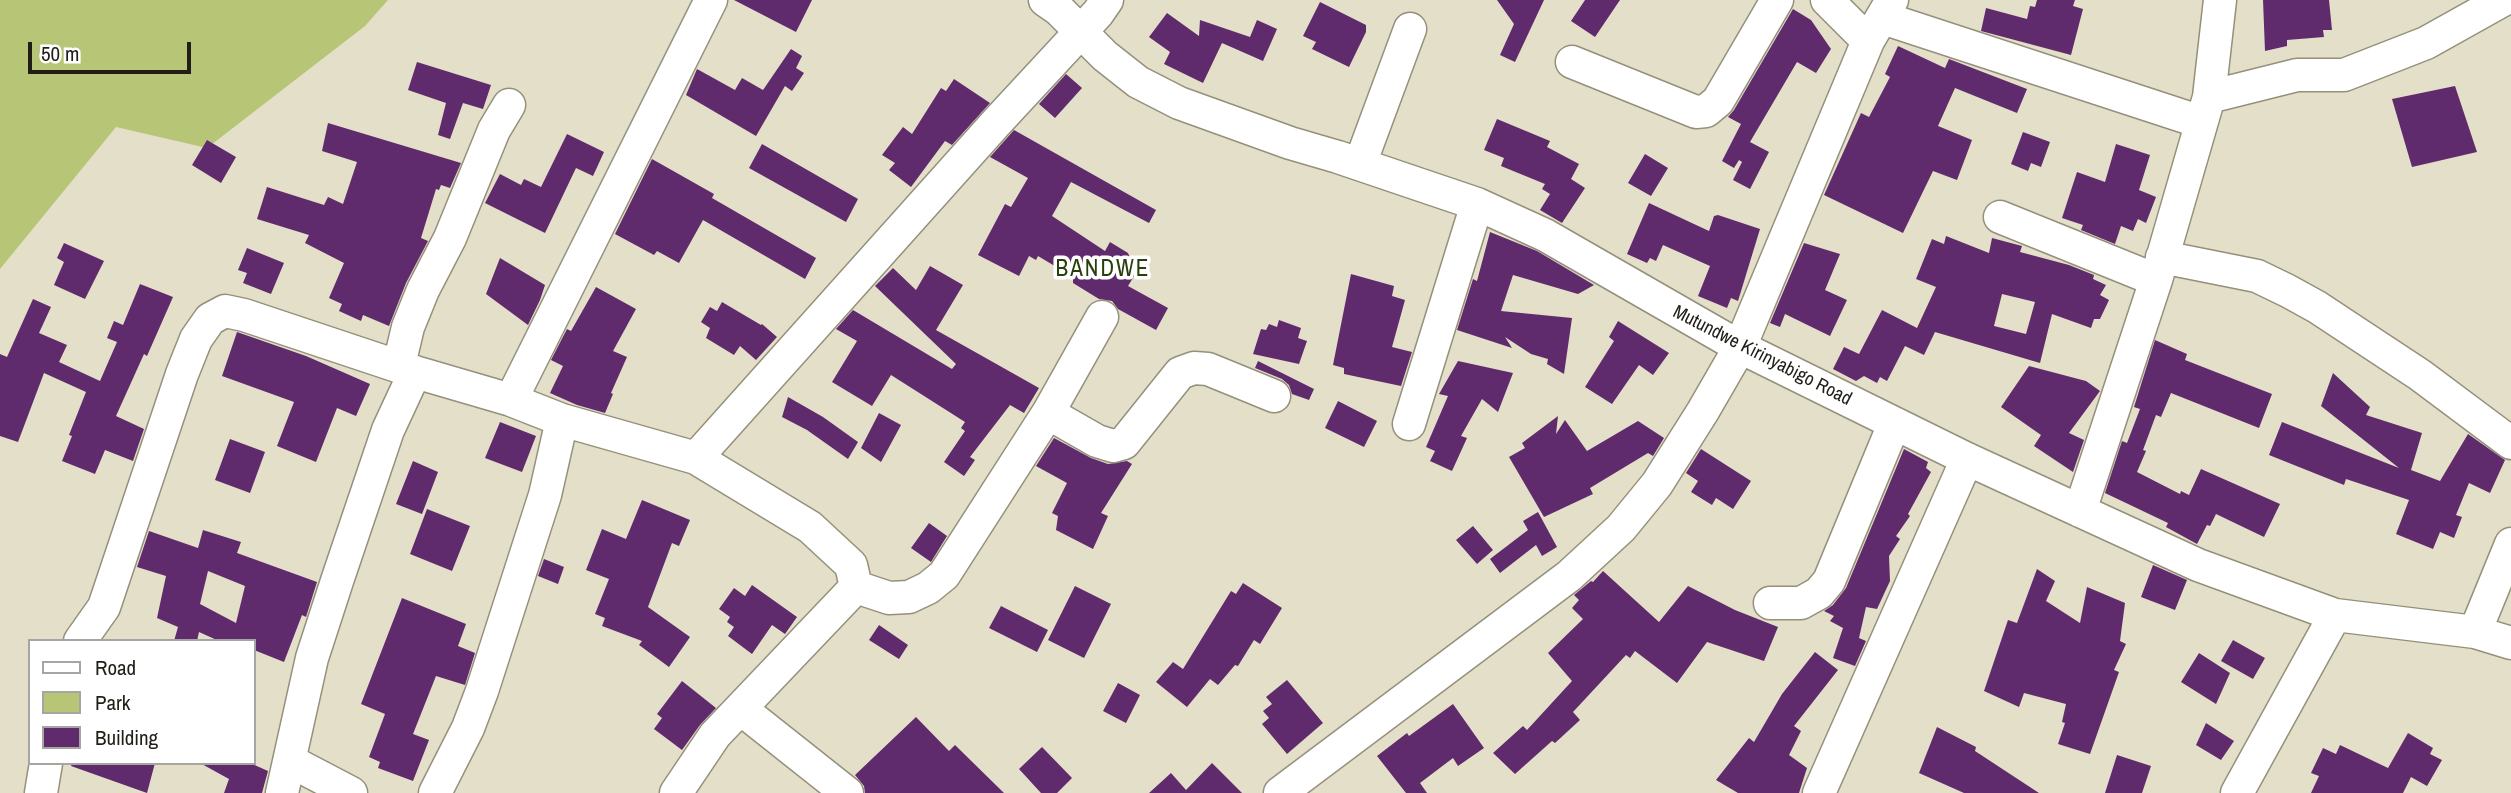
<!DOCTYPE html>
<style>
body{margin:0}
#map{position:relative;width:2511px;height:793px;overflow:hidden;background:#e4dfc8;font-family:"Archivo Narrow",sans-serif}
canvas{display:block}
.legend{position:absolute;left:28px;top:639px;width:228px;height:126px;box-sizing:border-box;background:#fff;border:2px solid #a6a5a2;margin:0;padding:9px 12px;list-style:none;font-size:21px;color:#201e16}
.legend li{display:flex;align-items:center;gap:14px;height:35px}
.legend b{width:35px;border:2px solid #a6a5a2}
.scale{position:absolute;left:28px;top:42px;width:163px;height:32px;box-sizing:border-box;border:4px solid #201e16;border-top:0;padding-left:9px;font-size:21px;line-height:24px;white-space:nowrap;color:#201e16;-webkit-text-stroke:5px #fff;paint-order:stroke}
</style>
<div id="map">
<canvas width="2511" height="793"></canvas>
<ul class="legend">
<li><b style="height:9px;background:#fff"></b>Road</li>
<li><b style="height:19px;background:#b7c576"></b>Park</li>
<li><b style="height:19px;background:#602b6d"></b>Building</li>
</ul>
<div class="scale">50 m</div>
</div>
<script>
const ctx = document.querySelector('canvas').getContext('2d');
ctx.lineJoin = 'round';
function fill(path, color) {
  ctx.fillStyle = color;
  ctx.fill(path, 'evenodd');
}
function toPath(rows) {
  const path = new Path2D();
  for (const r of rows) {
    path.moveTo(r[0], r[1]);
    for (let i = 2; i < r.length; i += 2) path.lineTo(r[i], r[i + 1]);
  }
  return path;
}
function trace(path, color, width, dash) {
  ctx.strokeStyle = color;
  ctx.lineWidth = width;
  ctx.lineCap = dash ? 'butt' : 'round';
  ctx.setLineDash(dash || []);
  ctx.stroke(path);
}
function drawText(font, color, halo, rows, align = 'center') {
  ctx.font = font + ' "Archivo Narrow",sans-serif';
  ctx.lineWidth = 7;
  ctx.setLineDash([]);
  ctx.textBaseline = 'middle';
  ctx.strokeStyle = halo;
  ctx.fillStyle = color;
  for (const [text, x, y, turn = 0] of rows) {
    ctx.save();
    ctx.translate(x, y);
    ctx.rotate((+turn || 0) * Math.PI / 180);
    ctx.textAlign = isNaN(turn) ? turn : align;
    if (halo) ctx.strokeText(text, 0, 0);
    ctx.fillText(text, 0, 0);
    ctx.restore();
  }
}
fill(toPath([
 [0,0,388,0,365,26,207,148,116,127,0,269]
]), '#b7c576');
fill(toPath([
 [734,0,812,0,796,32],
 [1497,0,1544,0,1515,62,1500,55,1514,24],
 [1585,0,1620,0,1595,37,1571,21],
 [2037,0,2075,0,2073,6,2083,9,2071,55,1981,31,1986,8,2027,19,2030,6,2035,7],
 [2263,0,2329,0,2332,30,2323,30,2324,37,2287,40,2287,46,2265,51],
 [1320,2,1366,25,1366,32,1349,67,1312,49,1316,42,1303,36],
 [1793,9,1811,20,1831,49,1816,73,1797,62,1750,142,1769,152,1750,189,1733,180,1742,162,1739,160,1734,168,1722,161,1741,124,1728,117,1734,110],
 [1167,13,1199,36,1200,20,1250,37,1257,20,1277,29,1263,61,1222,43,1203,83,1164,64,1170,52,1149,37],
 [1898,46,1945,68,1949,59,2027,89,2017,113,1955,88,1938,126,1972,140,1957,180,1933,171,1903,233,1824,195,1861,113,1869,117,1890,77,1885,74],
 [791,49,802,56,796,68,804,73,792,91,785,86,756,136,686,95,697,69,735,90,742,78,763,90],
 [417,62,491,85,483,109,463,103,450,139,438,135,446,103,408,90],
 [1066,74,1082,88,1055,118,1039,104],
 [954,79,990,103,952,145,945,141,911,187,889,170,895,163,882,155,903,127,912,134,941,88,946,91],
 [2455,86,2477,152,2412,167,2392,99],
 [1497,119,1550,141,1547,147,1579,164,1571,179,1585,188,1562,223,1540,210,1550,194,1542,189,1545,184,1501,166,1504,158,1484,150],
 [328,123,461,163,450,188,441,185,439,190,436,189,421,238,428,241,406,283,389,326,363,315,361,321,339,311,342,304,329,298,344,263,305,243,309,235,257,219,267,187,324,205,328,197,343,204,357,162,322,151],
 [1014,130,1156,210,1149,223,1071,182,1052,216,1105,251,1110,242,1128,253,1136,273,1128,286,1168,308,1156,330,1118,309,1112,301,1099,299,1073,283,1073,277,1038,256,1036,260,1029,256,1019,276,978,255,1005,204,1011,207,1028,178,990,157],
 [2023,132,2050,142,2041,167,2031,163,2028,171,2011,164],
 [567,134,604,152,593,176,576,168,545,233,485,203,500,174,521,185,524,179,541,187],
 [207,140,236,157,221,183,192,165],
 [762,144,858,199,846,222,749,168],
 [2116,144,2150,155,2139,190,2156,197,2146,223,2138,219,2133,231,2121,226,2115,244,2081,230,2083,225,2062,218,2077,172,2105,182],
 [1645,154,1668,168,1651,196,1628,183],
 [652,159,714,194,712,198,816,258,805,279,703,220,679,263,657,251,654,255,615,234],
 [1649,203,1709,231,1714,216,1718,215,1760,229,1738,301,1731,298,1727,308,1698,296,1710,266,1663,245,1656,261,1650,258,1647,263,1627,254],
 [1490,232,1537,251,1594,285,1578,294,1513,275,1501,311,1572,318,1564,374,1547,364,1548,359,1531,354,1505,337,1512,348,1457,330,1473,279,1477,281],
 [1946,236,1989,253,1992,238,2022,246,2020,252,2069,265,2094,275,2093,279,2106,285,2100,295,2109,300,2100,319,2094,319,2091,328,2052,314,2040,363,1935,332,1924,355,1905,346,1887,381,1880,377,1877,383,1864,376,1856,381,1833,369,1844,347,1859,354,1882,310,1917,328,1936,287,1916,279,1932,239,1944,244],
 [2002,294,2035,302,2026,334,1994,326],
 [64,243,104,261,85,299,54,285,64,262,57,258],
 [1804,243,1840,254,1825,290,1847,300,1830,336,1785,314,1780,327,1770,323],
 [247,248,284,263,271,294,243,283,247,273,238,270],
 [500,258,545,285,540,300,528,325,486,294],
 [930,266,963,285,936,330,1039,388,1024,413,1010,405,970,457,975,460,964,476,944,462,965,431,961,428,965,422,891,375,872,406,832,382,857,341,836,329,853,310,952,369,956,364,875,286,893,268,916,290],
 [1351,274,1394,286,1392,296,1405,300,1392,347,1412,352,1401,386,1344,374,1344,368,1333,365],
 [140,284,173,297,147,356,144,354,116,416,144,429,133,461,105,450,95,474,62,461,72,436,69,435,86,392,44,373,18,442,0,436,0,354,7,357,33,299,51,307,39,333,67,345,59,362,100,381,117,342,107,338,114,321,123,325],
 [596,287,636,309,613,351,627,357,611,393,613,394,605,413,577,405,550,393,563,366,551,360,567,329,571,331],
 [722,302,761,325,762,324,777,337,756,360,740,346,734,355,706,338,710,328,701,322,710,307,717,311],
 [1279,320,1301,328,1298,338,1307,341,1299,364,1253,354,1261,329,1266,330,1269,324,1277,327],
 [1618,321,1669,353,1653,375,1639,365,1612,404,1585,387,1614,341,1609,337],
 [237,332,306,356,370,384,356,416,337,408,316,462,277,446,294,402,222,376],
 [2155,340,2187,354,2185,360,2272,394,2259,428,2171,393,2161,417,2156,415,2143,450,2146,451,2137,472,2180,494,2181,491,2189,495,2201,469,2280,504,2264,537,2216,514,2210,526,2207,525,2197,544,2166,527,2168,523,2105,493,2122,441,2127,443,2140,409,2134,407],
 [1258,361,1314,389,1309,400,1292,394,1289,385,1282,379,1255,368],
 [1458,361,1513,373,1498,412,1482,399,1461,436,1467,438,1452,471,1430,461,1435,451,1426,447,1448,396,1439,394],
 [2029,366,2086,381,2100,391,2069,433,2084,440,2073,472,2034,446,2041,435,2001,407],
 [2333,373,2370,407,2366,415,2422,433,2411,470,2440,481,2468,434,2505,460,2490,493,2469,483,2456,515,2462,517,2454,538,2440,532,2433,549,2396,534,2409,500,2346,479,2344,485,2269,455,2282,422,2399,468,2321,406],
 [788,397,823,417,858,442,848,459,807,430,782,417],
 [1338,401,1377,421,1364,447,1325,428],
 [879,413,901,425,881,462,861,448],
 [1558,416,1556,434,1565,420,1587,451,1638,421,1664,438,1653,456,1648,453,1590,488,1593,494,1544,517,1509,457,1525,448,1522,443],
 [500,422,536,436,522,472,485,458],
 [1054,438,1091,458,1108,464,1127,461,1132,464,1101,513,1108,516,1093,549,1056,530,1058,516,1052,513,1067,483,1036,466],
 [230,439,265,452,250,493,215,480],
 [1701,449,1751,481,1733,509,1716,498,1712,505,1691,492,1698,481,1686,473],
 [1904,449,1928,462,1926,468,1931,472,1908,514,1910,516,1896,536,1900,539,1889,556,1890,581,1877,609,1866,607,1859,638,1866,641,1855,666,1833,658,1843,628,1830,621,1834,616,1824,611,1833,605,1846,588],
 [413,461,438,472,422,514,396,504],
 [642,500,690,520,679,546,672,543,648,607,690,637,669,667,639,645,642,641,602,626,605,618,595,614,609,579,586,570,602,529,626,539],
 [427,509,470,526,452,571,410,554],
 [1538,512,1557,547,1542,556,1536,545,1500,573,1490,559,1528,530,1523,521],
 [929,523,947,536,931,562,911,548],
 [1473,526,1493,550,1477,564,1456,540],
 [203,530,241,542,237,553,317,582,306,617,302,615,284,662,254,650,254,641,219,641,199,632,197,641,174,641,178,627,157,618,166,576,137,567,149,531,198,548],
 [208,571,245,586,236,623,200,604],
 [544,559,564,567,558,584,538,576],
 [2153,565,2187,580,2175,610,2141,597],
 [2037,569,2055,581,2046,601,2080,623,2087,587,2125,603,2120,641,2126,644,2114,670,2119,672,2090,754,2058,744,2065,723,2062,722,2066,704,2024,693,2019,707,1984,691,2008,620,2017,623],
 [1603,571,1659,622,1688,586,1735,610,1778,627,1764,661,1707,642,1677,683,1635,651,1630,658,1626,655,1573,712,1580,720,1555,743,1552,741,1515,774,1493,753,1523,726,1527,730,1572,681,1548,653,1583,619,1572,608,1579,600,1574,595,1591,581,1593,582],
 [1243,583,1282,608,1260,644,1254,640,1238,666,1235,665,1218,685,1210,679,1187,707,1156,682,1173,662,1183,669,1231,591,1236,594],
 [752,585,797,617,785,634,772,625,752,654,728,636,734,627,727,622,730,617,719,609,734,588,745,596],
 [1075,586,1111,604,1084,658,1048,640],
 [402,598,466,624,458,646,475,653,465,685,436,676,413,734,429,740,413,781,378,768,380,762,369,757,385,714,361,704],
 [1001,606,1048,630,1037,652,989,628],
 [879,625,908,645,899,659,869,640],
 [2233,640,2265,658,2253,679,2221,661],
 [1815,652,1838,670,1794,726,1801,731,1789,755,1807,768,1799,793,1738,793,1716,780,1749,738,1754,742,1782,694],
 [2199,653,2230,673,2216,704,2181,682],
 [1287,680,1323,723,1287,754,1262,724,1269,718,1263,711,1272,704,1266,697],
 [682,681,716,708,700,725,682,750,654,729,662,718,657,714],
 [1118,683,1140,695,1126,723,1103,711],
 [1453,704,1484,748,1458,766,1453,758,1420,783,1427,793,1406,793,1377,756,1407,733,1409,736],
 [916,717,949,751,955,745,1004,793,865,793,864,786,855,775],
 [2206,723,2234,741,2221,760,2196,745],
 [1937,727,1976,747,1975,751,2039,793,1964,793,1919,773],
 [2408,733,2433,748,2430,754,2442,760,2427,786,2411,777,2403,793,2311,793,2319,776,2311,773,2323,748,2336,754,2340,745,2388,768],
 [1042,747,1072,778,1057,793,1041,793,1019,769],
 [2117,755,2151,766,2142,793,2105,793],
 [72,763,155,763,147,793,71,766],
 [200,763,250,763,268,771,262,793,224,793,229,779],
 [1212,763,1242,793,1149,793,1171,773,1186,790]
]), '#602b6d');
const minor = toPath([
 [1045,0,1058,9,1105,56,1138,82,1179,103,1290,143,1338,157,1477,204,1545,235,1740,347,1967,459,2198,565,2335,615,2475,632,2511,643],
 [1827,0,1868,41],
 [1883,18,2201,122],
 [1572,62,1696,112,1706,111,1718,101,1777,0],
 [2209,97,2297,75,2344,75,2426,43,2503,0],
 [1360,164,1410,29],
 [2000,217,2156,280],
 [2162,257,2257,276,2288,291,2317,307,2420,375,2511,443],
 [399,365,408,327,423,290,450,238,494,130,509,105],
 [511,400,711,0],
 [1048,413,1097,441,1113,446,1124,443,1180,373,1194,368,1208,369,1274,396],
 [1409,424,1477,204],
 [696,458,996,123,1098,13,1107,0],
 [2080,511,2156,280,2209,97,2220,0],
 [856,587,889,598,909,597,928,588,944,575,1048,413,1102,317],
 [1770,603,1801,603,1819,593,1829,581,1894,424],
 [2475,632,2511,544],
 [80,641,104,607,182,374,196,339,210,319,225,311,244,315,415,372,511,400,562,420,696,458,810,527,851,565,856,587,715,735,676,793],
 [741,709,847,793],
 [290,761,351,793],
 [41,793,46,763],
 [282,793,312,658,337,581,388,430,415,372],
 [435,793,468,728,482,691,545,495,562,420],
 [1280,793,1569,576,1621,528,1657,484,1703,411,1740,347,1868,41,1892,0],
 [1819,793,1967,459],
 [2237,793,2335,615]
]);
trace(minor, '#95907b', 35);
trace(minor, '#fff', 32);
drawText('19px', '#201e16', '#fff', [
 ["Mutundwe Kirinyabigo Road",1762,356,27]
]);
ctx.letterSpacing = '2px';
drawText('23px', '#283f0c', '#fff', [
 ["BANDWE",1103,270]
]);
ctx.letterSpacing = '0px';
</script>
